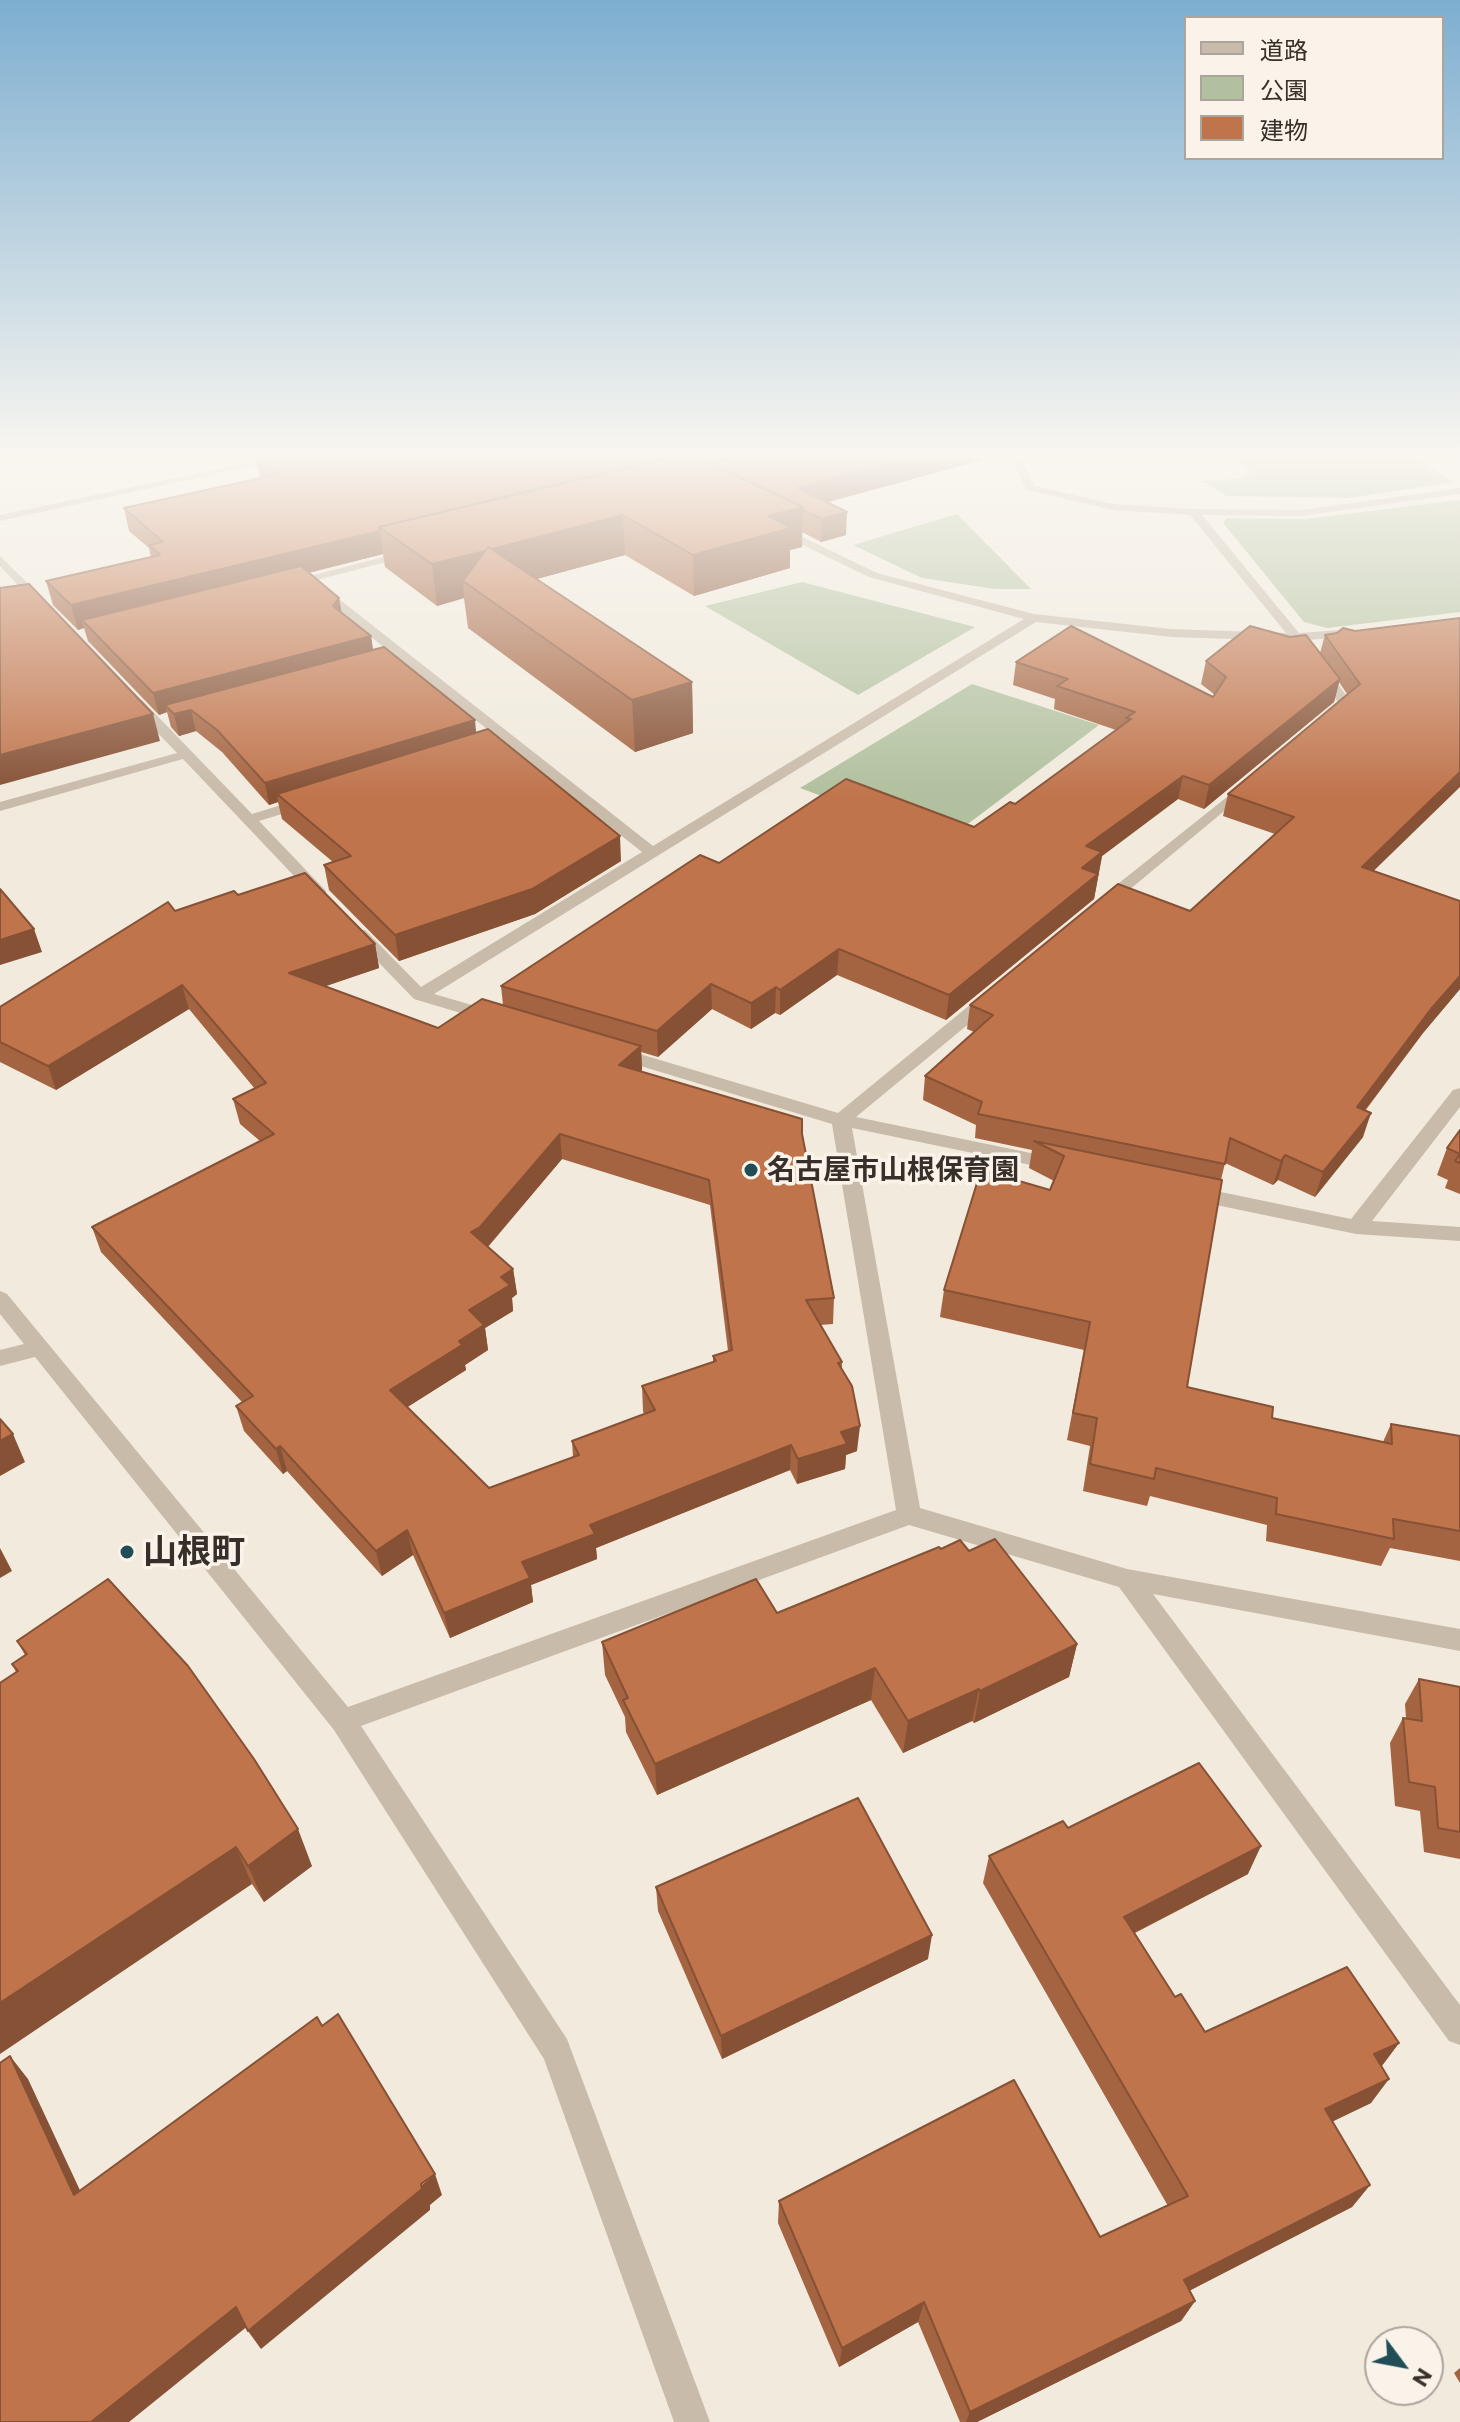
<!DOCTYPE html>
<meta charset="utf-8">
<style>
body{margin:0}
#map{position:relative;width:1460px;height:2422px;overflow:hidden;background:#f1eadd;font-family:Commissioner,"Noto Sans JP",sans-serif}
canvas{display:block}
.legend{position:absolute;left:1184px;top:16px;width:260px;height:144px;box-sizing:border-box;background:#f9f3ea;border:2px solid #aba59d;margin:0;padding:10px 14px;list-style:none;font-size:24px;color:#372f29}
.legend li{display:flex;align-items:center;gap:16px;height:40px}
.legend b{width:40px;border:2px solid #aba59d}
.north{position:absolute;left:1364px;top:2326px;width:80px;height:80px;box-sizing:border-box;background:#f9f3ea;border:2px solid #aba59d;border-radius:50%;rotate:122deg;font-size:22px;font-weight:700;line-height:32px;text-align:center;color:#372f29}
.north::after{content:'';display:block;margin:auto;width:28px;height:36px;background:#204d56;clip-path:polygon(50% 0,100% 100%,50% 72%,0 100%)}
</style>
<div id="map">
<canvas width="1460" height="2422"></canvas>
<ul class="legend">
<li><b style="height:10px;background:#c9bbaa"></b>道路</li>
<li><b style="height:22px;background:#b1c09e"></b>公園</li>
<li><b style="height:22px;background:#c0744c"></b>建物</li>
</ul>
<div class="north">N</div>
</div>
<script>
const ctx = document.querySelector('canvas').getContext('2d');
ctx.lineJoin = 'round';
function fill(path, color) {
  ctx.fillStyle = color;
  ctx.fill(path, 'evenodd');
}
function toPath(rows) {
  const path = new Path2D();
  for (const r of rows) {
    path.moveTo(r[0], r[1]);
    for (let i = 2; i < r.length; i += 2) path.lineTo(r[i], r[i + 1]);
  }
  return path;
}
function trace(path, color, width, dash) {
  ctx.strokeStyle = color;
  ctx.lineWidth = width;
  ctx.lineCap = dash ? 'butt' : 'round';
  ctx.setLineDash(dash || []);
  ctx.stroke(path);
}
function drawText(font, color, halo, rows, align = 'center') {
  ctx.font = font + ' Commissioner,"Noto Sans JP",sans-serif';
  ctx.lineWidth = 7;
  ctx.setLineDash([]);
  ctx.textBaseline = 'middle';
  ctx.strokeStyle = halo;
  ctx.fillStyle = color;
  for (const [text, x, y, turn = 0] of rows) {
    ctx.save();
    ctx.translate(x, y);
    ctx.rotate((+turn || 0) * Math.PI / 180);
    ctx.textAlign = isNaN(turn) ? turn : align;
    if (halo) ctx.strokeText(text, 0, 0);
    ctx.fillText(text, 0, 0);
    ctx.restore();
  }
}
fill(toPath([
 [1239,458,1413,458,1454,482,1349,498,1227,496,1203,481,1239,479,1250,474],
 [1460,500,1460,612,1327,628,1304,622,1223,523,1227,518,1305,519],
 [957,514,1031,589,995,589,922,578,853,545],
 [802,582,975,627,858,695,705,606],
 [972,684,1099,725,944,842,800,788]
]), '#b1c09e');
fill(toPath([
 [271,458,289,458,0,521,0,515,271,458],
 [1010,458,1020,458,1035,486,1113,504,1193,509,1301,510,1460,488,1460,494,1301,516,1202,515,1299,633,1353,629,1359,633,1353,637,1305,640,1352,703,1335,719,1323,716,1338,702,1292,641,1171,637,1036,622,434,994,496,1012,499,1016,496,1020,484,1020,414,999,353,936,351,933,353,930,365,930,421,987,642,852,317,594,317,588,325,588,653,846,1024,619,869,577,774,531,774,527,782,527,877,573,1034,614,1171,629,1286,633,1190,515,1113,510,1027,490,1010,458],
 [410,550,414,551,414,555,289,587,283,583,410,550],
 [0,556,47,602,47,608,39,608,0,566,0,556],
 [132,700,142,700,252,814,301,799,311,799,311,805,259,821,326,891,326,897,314,897,183,759,0,811,0,802,177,753,132,706,132,700],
 [1247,781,1254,785,1252,788,1111,905,1099,905,1099,899,1247,781],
 [988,994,994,995,997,999,994,1003,856,1117,1055,1158,1062,1159,1065,1164,1062,1169,1055,1170,852,1128,920,1508,1127,1569,1460,1629,1460,1651,1153,1594,1460,2005,1460,2045,1449,2041,1119,1587,909,1525,361,1726,567,2039,710,2422,674,2422,544,2059,334,1730,35,1357,0,1366,0,1350,24,1344,0,1314,0,1291,7,1294,348,1707,896,1510,832,1124,611,1057,608,1053,617,1048,623,1049,838,1113,982,995,988,994],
 [1460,1088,1460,1107,1372,1221,1460,1227,1460,1241,1356,1234,1192,1200,1182,1193,1192,1186,1351,1219,1453,1090,1460,1088]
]), '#c9bbaa');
fill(toPath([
 [256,458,982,458,982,460,827,502,846,535,821,542,802,532,802,547,790,550,790,568,694,596,625,555,537,579,692,682,693,733,635,752,468,628,464,598,437,606,385,567,383,554,309,573,339,598,342,613,371,636,373,650,476,733,621,861,535,914,399,961,329,890,324,865,333,862,282,819,278,802,269,805,222,752,196,731,179,736,171,727,167,712,159,715,88,641,84,628,78,630,53,605,46,581,151,557,149,548,129,531,124,508,260,478],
 [1460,618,1374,871,1460,901,1460,989,1423,1033,1365,1111,1363,1137,1315,1197,1278,1180,1273,1185,1225,1163,1221,1180,1187,1387,1272,1418,1383,1442,1391,1424,1460,1436,1460,1561,1390,1548,1381,1566,1266,1541,1267,1525,1150,1496,1147,1506,1083,1491,1090,1446,1067,1440,1084,1350,940,1317,944,1290,1050,1190,1054,1181,1029,1168,1032,1150,975,1138,976,1125,923,1100,925,1076,974,1032,967,1029,970,1005,1190,911,1275,834,1223,816,1228,794,1347,694,1339,682,1334,702,1204,809,1178,799,1102,856,1094,899,946,1020,837,975,780,1015,775,1013,751,1029,712,1009,658,1057,641,1052,642,1070,641,1072,802,1134,834,1298,833,1324,820,1325,842,1362,842,1369,857,1451,846,1455,845,1469,797,1484,790,1470,596,1548,597,1559,531,1585,533,1602,450,1638,413,1555,382,1576,287,1471,283,1474,244,1431,236,1406,242,1402,101,1252,92,1227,260,1141,240,1124,233,1099,255,1089,189,1009,56,1090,0,1062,0,1007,175,911,238,895,375,944,379,968,325,986,438,1028,503,1005,501,986,719,863,974,827,1015,804,1116,730,1054,709,1055,699,1013,685,1016,662,1213,697,1215,695,1201,684,1206,661,1320,653,1325,635],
 [562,1159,710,1205,728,1351,713,1356,713,1362,642,1386,643,1411,644,1414,572,1441,573,1457,489,1488,407,1407,466,1370,465,1365,488,1350,485,1328,513,1311,512,1298,517,1294,513,1269,488,1247],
 [1460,1130,1460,1194,1445,1188,1448,1180,1437,1175,1447,1148],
 [941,1549,969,1551,1077,1644,1069,1677,974,1723,972,1721,903,1753,871,1700,657,1795,626,1732,625,1717,605,1675,602,1642,777,1613],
 [17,1641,312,1866,264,1902,252,1884,16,1672,12,1664,25,1655],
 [1419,1679,1460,1687,1460,1859,1424,1852,1420,1811,1395,1806,1390,1743,1403,1718,1406,1718,1405,1704],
 [1068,1828,1248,1874,1135,1933,1175,1997,1205,2032,1399,2043,1381,2067,1371,2103,1332,2121,1370,2185,1352,2207,1189,2291,1195,2301,1181,2321,977,2422,960,2422,918,2322,839,2367,778,2223,779,2201,1100,2237,1168,2206,983,1883,989,1856],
 [656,1887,928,1959,722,2059,658,1911],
 [1460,2368,1460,2383,1454,2373]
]), '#a56441');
fill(toPath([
 [692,458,775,458,723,470],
 [911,458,982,458,982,460,803,509,802,547,790,550,790,568,694,596,693,555,769,516,798,488],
 [847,512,846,535,821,542,822,519],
 [623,515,625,555,481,594,463,581,464,598,437,606,432,564],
 [380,531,383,554,89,627,82,620,84,628,78,630,71,605],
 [339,598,342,618,333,606],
 [371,636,374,658,165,705,167,712,159,715,153,693],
 [1340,679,1334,702,1204,809,1209,785],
 [692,682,693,733,635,752,632,700],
 [191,710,196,731,179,736,174,714],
 [153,714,160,741,0,785,0,755],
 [475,720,477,742,277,794,278,802,269,805,265,783],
 [1460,772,1460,787,1355,889,1362,867],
 [1183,776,1178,799,1102,856,1094,899,946,1020,949,995,1086,846],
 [620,836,621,861,535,914,399,961,395,935],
 [34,929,42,952,0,965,0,940],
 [375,944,379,968,294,997,289,973],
 [839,949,837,975,780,1015,780,990],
 [1460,976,1460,989,1423,1033,1349,1131,1357,1107,1431,1009],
 [711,984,712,1009,658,1057,657,1031],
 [182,985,189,1009,56,1090,48,1066],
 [776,987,775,1013,751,1029,751,1003],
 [641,1046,642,1070,620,1090,619,1065],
 [1371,1113,1363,1137,1315,1197,1323,1172],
 [560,1134,562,1159,483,1252,471,1232],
 [1285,1155,1278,1180,1273,1185,1281,1161],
 [513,1269,517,1294,512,1298,513,1311,485,1328,488,1350,465,1365,466,1370,395,1415,390,1390,459,1341,469,1310,501,1277],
 [860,1426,857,1451,846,1455,845,1469,797,1484,798,1459,841,1432],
 [13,1434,25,1462,0,1476,0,1441],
 [791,1445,790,1470,596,1548,597,1559,531,1585,533,1602,450,1638,444,1613,522,1562,590,1525],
 [280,1446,287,1471,283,1474,276,1449],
 [407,1530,413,1555,382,1576,376,1551],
 [0,1548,12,1571,0,1578],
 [1077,1644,1069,1677,974,1723,980,1691],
 [875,1668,871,1700,657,1795,655,1764],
 [979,1689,972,1721,903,1753,908,1721],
 [298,1829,312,1866,264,1902,248,1866],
 [1261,1846,1248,1874,1114,1943,1124,1917],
 [236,1847,252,1884,0,2054,0,2003],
 [932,1935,928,1959,722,2059,721,2036],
 [1399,2043,1381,2067,1374,2054],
 [10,2056,28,2079,92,2216,74,2195],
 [1389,2079,1371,2103,1309,2133,1325,2109],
 [435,2174,442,2195,430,2205,430,2210,261,2349,248,2331],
 [1370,2185,1352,2207,1171,2300,1184,2280],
 [1195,2301,1181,2321,977,2422,966,2422,970,2412],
 [924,2302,918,2322,839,2367,842,2348],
 [236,2307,249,2325,129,2422,91,2422]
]), '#865135');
const building = toPath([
 [256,458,667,458,379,527,380,531,71,605,46,581,160,555,149,545,163,542,124,508,279,474,256,458],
 [670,458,699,458,803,507,769,516,791,528,693,555,623,515,492,549,488,547,485,551,432,564,379,527,670,458],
 [733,458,911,458,798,488,847,512,822,519,803,510,803,507,711,464,733,458],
 [488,547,692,682,632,700,463,581,488,547],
 [301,566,339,598,333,606,371,636,153,693,82,620,301,566],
 [29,584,153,714,0,755,0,588,29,584],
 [1460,618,1460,772,1362,867,1460,901,1460,976,1431,1009,1357,1107,1371,1113,1323,1172,1285,1155,1281,1161,1230,1138,1225,1164,978,1114,982,1102,925,1076,993,1015,970,1005,1118,884,1190,911,1294,817,1228,794,1360,684,1325,635,1337,633,1343,628,1355,631,1460,618],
 [1071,626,1213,697,1226,677,1206,661,1250,626,1290,637,1306,635,1340,679,1209,785,1183,776,1086,846,1102,852,1082,868,1098,874,949,995,839,949,780,990,776,987,751,1003,711,984,657,1031,501,986,700,855,719,863,846,779,974,827,1010,802,1015,804,1131,719,1126,718,1135,712,1057,686,1068,679,1016,662,1071,626],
 [384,647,475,720,265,783,217,730,191,710,174,714,165,705,384,647],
 [488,729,620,836,532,889,395,935,324,865,351,856,277,794,488,729],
 [305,873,375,944,289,973,438,1028,482,999,641,1046,619,1065,802,1119,802,1134,834,1298,806,1300,842,1362,838,1363,852,1386,860,1426,841,1432,847,1444,798,1459,791,1445,590,1525,595,1534,522,1562,530,1578,444,1613,407,1530,376,1551,280,1446,276,1449,236,1406,253,1396,92,1227,274,1134,233,1099,266,1083,182,985,48,1066,0,1042,0,1007,168,902,175,911,234,891,238,895,305,873],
 [560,1134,709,1180,732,1350,713,1356,716,1361,642,1386,655,1410,572,1441,579,1455,489,1488,390,1390,462,1345,459,1341,484,1325,469,1310,510,1285,501,1277,513,1269,471,1232,480,1227,560,1134],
 [0,889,34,929,0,940,0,889],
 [1460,1130,1460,1163,1455,1161,1460,1154,1447,1148,1460,1130],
 [1034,1141,1222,1180,1187,1387,1273,1407,1272,1418,1392,1444,1391,1424,1460,1436,1460,1531,1393,1519,1394,1539,1276,1514,1277,1498,1156,1468,1154,1479,1090,1464,1097,1418,1073,1413,1090,1322,944,1290,981,1170,1050,1190,1064,1156,1034,1141],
 [0,1419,13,1434,0,1441,0,1419],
 [995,1539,1077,1644,980,1691,979,1689,908,1721,875,1668,655,1764,623,1700,628,1698,602,1642,756,1579,777,1613,939,1547,941,1549,960,1540,969,1551,995,1539],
 [108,1579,188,1666,254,1759,298,1829,248,1866,236,1847,0,2003,0,1683,18,1671,12,1664,27,1654,17,1641,108,1579],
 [1419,1679,1460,1687,1460,1832,1438,1828,1435,1787,1409,1782,1403,1718,1422,1721,1419,1679],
 [1199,1763,1261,1846,1124,1917,1175,1997,1181,1994,1205,2032,1347,1967,1399,2043,1374,2054,1389,2079,1325,2109,1370,2185,1184,2280,1195,2301,970,2412,924,2302,842,2348,779,2201,1014,2080,1100,2237,1188,2196,989,1856,1063,1821,1068,1828,1199,1763],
 [858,1798,932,1935,721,2036,656,1887,858,1798],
 [338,2014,435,2174,421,2184,422,2189,248,2331,236,2307,91,2422,0,2422,0,2063,10,2056,74,2195,317,2017,322,2026,338,2014]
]);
fill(building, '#c0744c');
trace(building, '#865135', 2);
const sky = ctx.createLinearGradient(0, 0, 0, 797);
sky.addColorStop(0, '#7daed0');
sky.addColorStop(0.57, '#f9f6f0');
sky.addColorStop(1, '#f9f6f000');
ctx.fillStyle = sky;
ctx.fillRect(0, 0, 1460, 797);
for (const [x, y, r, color] of [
 [751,1170,8,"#204d56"],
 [127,1552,8,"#204d56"]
]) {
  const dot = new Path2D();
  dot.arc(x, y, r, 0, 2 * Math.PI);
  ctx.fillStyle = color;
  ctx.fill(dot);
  trace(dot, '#f9f3ea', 3);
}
drawText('bold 28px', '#372f29', '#f9f3ea', [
 ["名古屋市山根保育園",767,1170]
], 'left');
drawText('bold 34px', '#372f29', '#f9f3ea', [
 ["山根町",143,1552]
], 'left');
</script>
